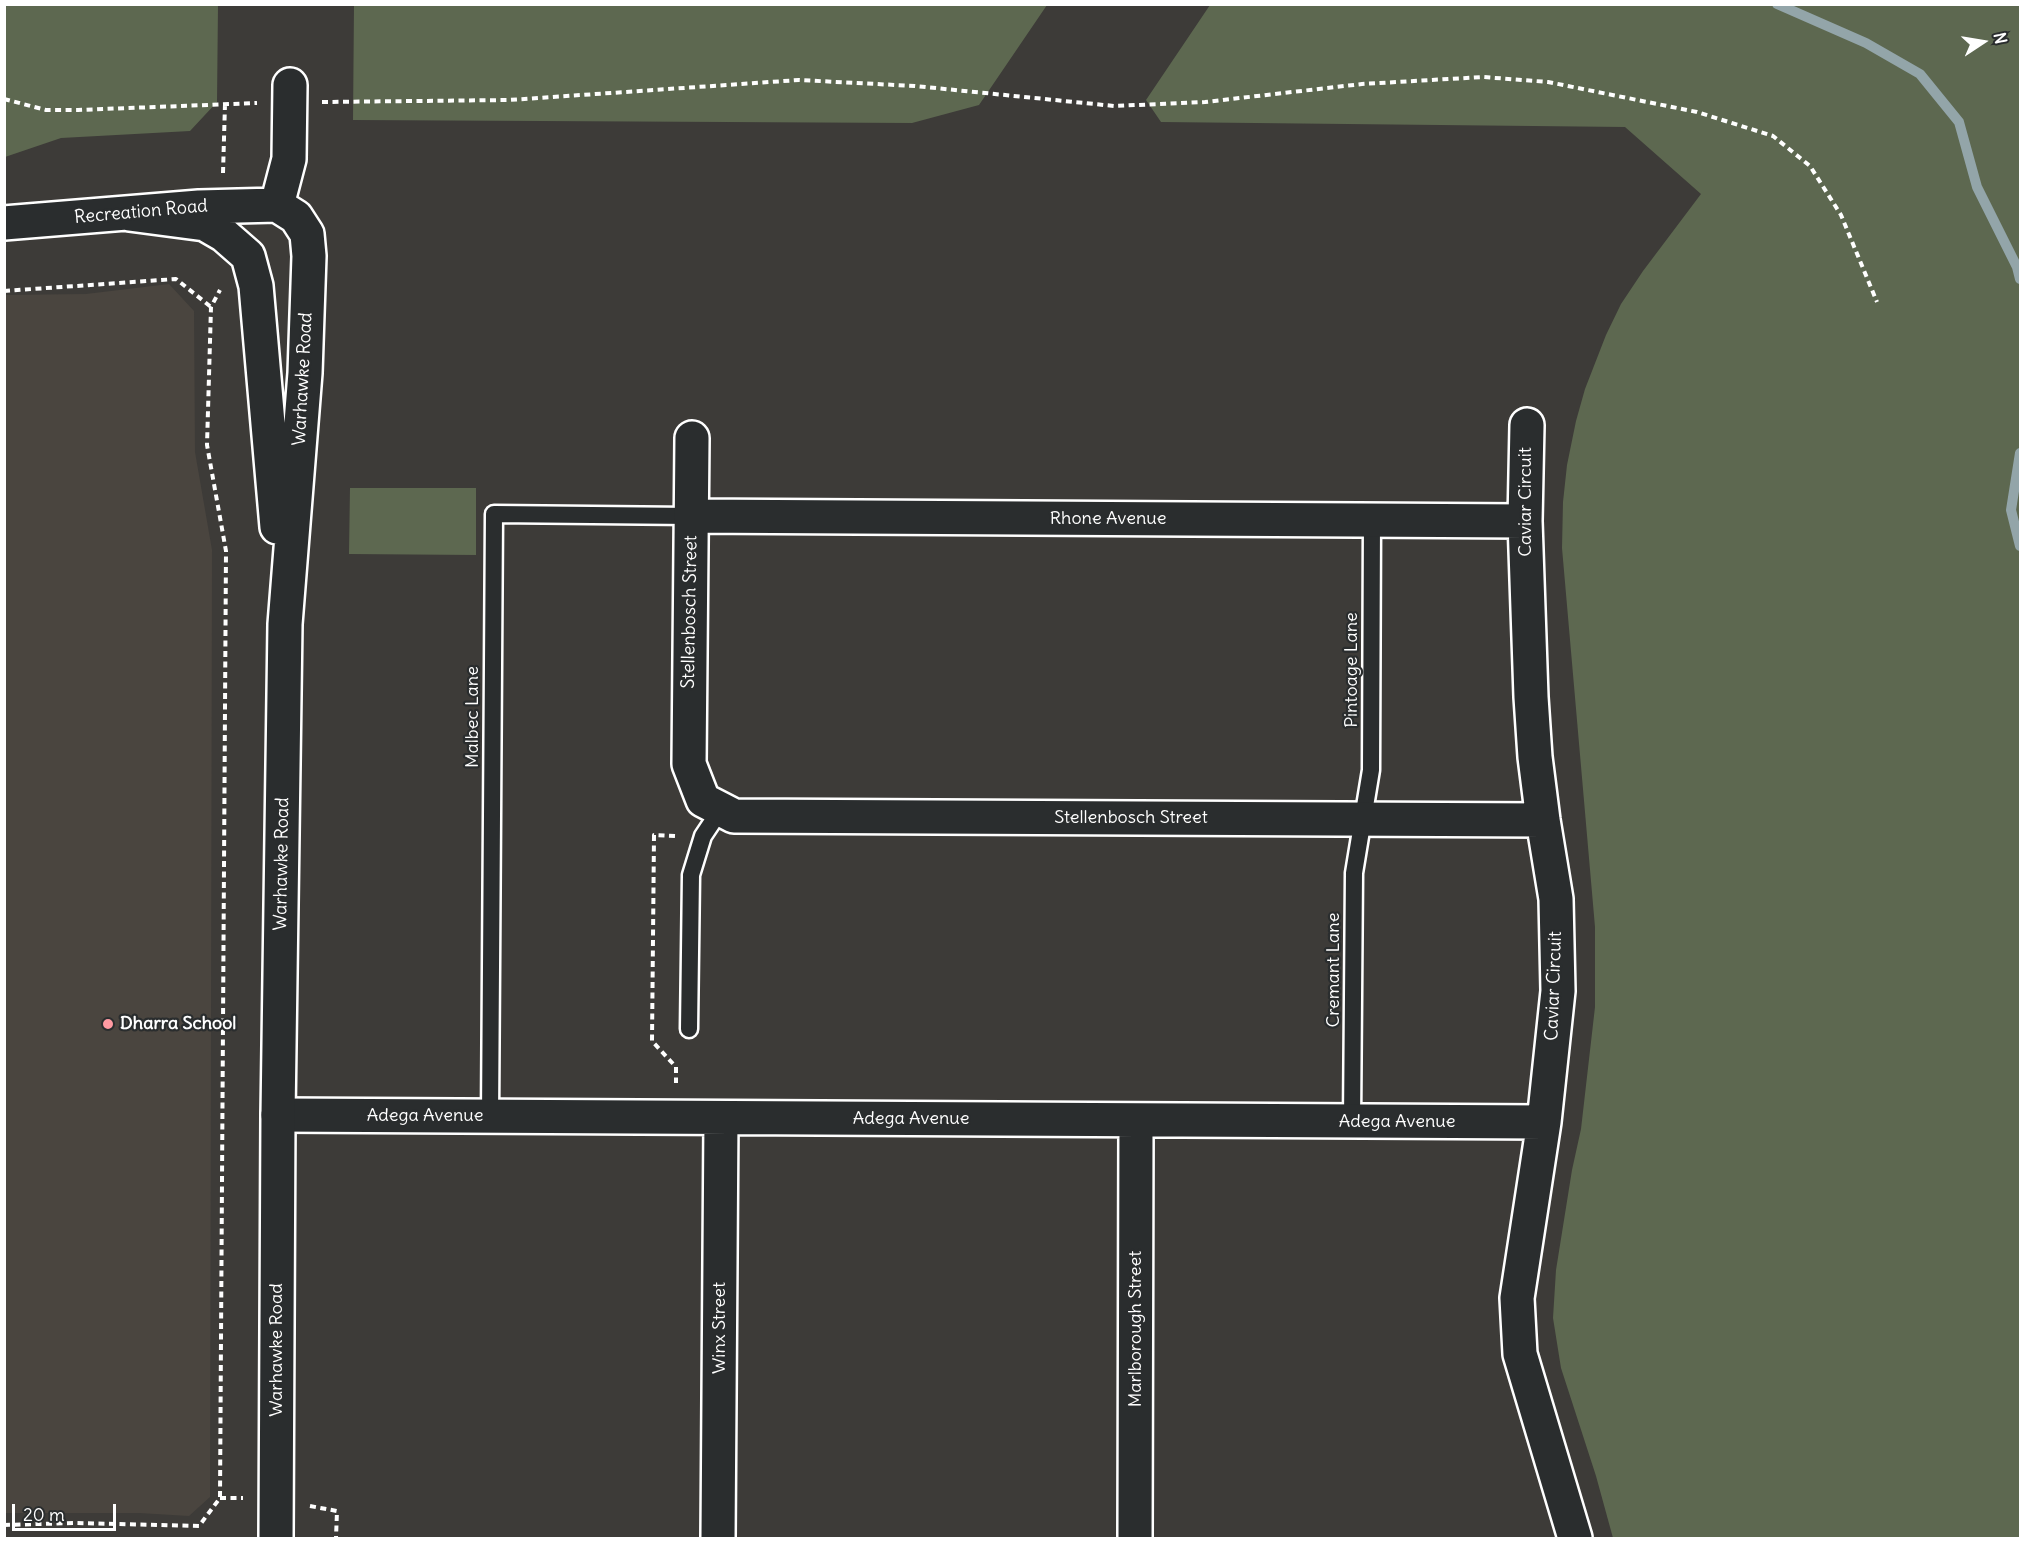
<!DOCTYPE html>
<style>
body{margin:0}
#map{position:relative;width:2025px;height:1543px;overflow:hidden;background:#3d3b38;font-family:Delius,sans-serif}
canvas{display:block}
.frame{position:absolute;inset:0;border:6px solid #fff;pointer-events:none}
.north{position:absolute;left:1953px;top:12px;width:60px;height:60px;-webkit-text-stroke:4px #2a2d2e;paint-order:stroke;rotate:78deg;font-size:16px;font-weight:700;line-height:24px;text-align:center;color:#fff}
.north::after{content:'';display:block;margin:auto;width:21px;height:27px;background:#fff;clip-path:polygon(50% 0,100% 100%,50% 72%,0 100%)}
.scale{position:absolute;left:12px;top:1504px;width:104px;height:27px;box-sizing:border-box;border:3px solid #fff;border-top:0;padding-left:8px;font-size:18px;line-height:21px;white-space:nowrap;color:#fff;-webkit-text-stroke:4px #2a2d2e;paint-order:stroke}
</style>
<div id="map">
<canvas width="2025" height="1543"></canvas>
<div class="frame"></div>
<div class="north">N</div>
<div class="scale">20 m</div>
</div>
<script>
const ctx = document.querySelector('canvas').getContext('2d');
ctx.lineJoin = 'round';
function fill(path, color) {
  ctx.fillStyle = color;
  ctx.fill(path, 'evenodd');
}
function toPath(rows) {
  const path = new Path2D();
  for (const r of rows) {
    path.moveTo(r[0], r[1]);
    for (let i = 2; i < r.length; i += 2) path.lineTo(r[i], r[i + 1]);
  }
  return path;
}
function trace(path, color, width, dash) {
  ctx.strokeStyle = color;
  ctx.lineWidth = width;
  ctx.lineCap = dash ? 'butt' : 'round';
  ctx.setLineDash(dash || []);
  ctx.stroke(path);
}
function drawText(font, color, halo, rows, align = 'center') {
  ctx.font = font + ' Delius,sans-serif';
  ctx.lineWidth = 4.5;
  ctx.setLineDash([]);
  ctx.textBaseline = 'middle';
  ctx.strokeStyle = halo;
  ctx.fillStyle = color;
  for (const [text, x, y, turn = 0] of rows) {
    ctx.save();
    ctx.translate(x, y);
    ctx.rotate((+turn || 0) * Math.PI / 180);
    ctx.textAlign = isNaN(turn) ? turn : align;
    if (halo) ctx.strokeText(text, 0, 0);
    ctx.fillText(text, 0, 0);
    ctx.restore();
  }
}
fill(toPath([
 [169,284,194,311,195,452,212,550,210,1497,189,1516,139,1513,5,1513,5,295,86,294]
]), '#4a453f');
fill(toPath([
 [4,5,218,5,217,102,190,131,61,138,5,157],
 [354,5,354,4,1047,5,979,105,912,123,353,120],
 [1210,5,2020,5,2020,1538,1613,1538,1596,1476,1561,1368,1553,1318,1556,1270,1572,1170,1581,1129,1595,1007,1595,927,1562,548,1563,502,1567,465,1576,421,1585,389,1606,335,1621,304,1643,271,1701,194,1625,127,1161,122,1146,100],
 [350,488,476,488,476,555,349,554]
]), '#5d6850');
trace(toPath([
 [1777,4,1866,43,1920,74,1959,122,1977,187,2017,267,2020,279],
 [2020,453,2011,510,2020,546]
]), '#93a5a9', 10);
const service = toPath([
 [689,1029,691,875,703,836,721,809],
 [490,1117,494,514,691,516],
 [1352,1121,1354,873,1371,770,1372,520]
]);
const minor = toPath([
 [1527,425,1525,521,1531,697,1535,757,1543,820,1556,899,1558,991,1544,1122,1517,1298,1520,1354,1575,1538],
 [692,438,689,764,703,800,734,816,1543,820],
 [691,516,1525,521],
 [278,1115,1544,1122],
 [718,1538,721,1118],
 [1135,1538,1136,1120]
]);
const tertiary = toPath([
 [277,205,289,159,290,85],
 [129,214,205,224,224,235,248,256,256,286,277,527],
 [4,223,199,207,277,205],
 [276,1538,278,1115,285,624,305,373,309,256,307,234,296,217,277,205]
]);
trace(service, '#fff', 21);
trace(minor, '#fff', 38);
trace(tertiary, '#fff', 38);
trace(toPath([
 [4,99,46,110,78,110,257,103],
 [322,102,509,100,799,80,915,86,1114,106,1205,102,1362,84,1483,77,1548,82,1697,112,1773,136,1810,166,1841,215,1877,302],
 [223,173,225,104],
 [4,291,176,279,211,307],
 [675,836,654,835,652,1041,676,1067,676,1083],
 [220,1498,243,1498],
 [310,1506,337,1511,336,1538],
 [4,1525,74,1523,199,1526,220,1498,226,551,207,445,211,307,220,290]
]), '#fff', 4, [6, 4.5]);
trace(service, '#2a2d2e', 16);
trace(minor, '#2a2d2e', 33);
trace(tertiary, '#2a2d2e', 33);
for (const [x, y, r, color] of [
 [108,1024,6,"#ff9aa2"]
]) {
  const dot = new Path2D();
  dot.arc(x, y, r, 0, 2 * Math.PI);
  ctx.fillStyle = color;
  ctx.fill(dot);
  trace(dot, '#2a2d2e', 2);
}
drawText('18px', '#fff', '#2a2d2e', [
 ["Recreation Road",141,212,-5],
 ["Warhawke Road",303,379,-87],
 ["Caviar Circuit",1526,502,-90],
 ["Rhone Avenue",1108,519],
 ["Stellenbosch Street",690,612,-89],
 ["Pintoage Lane",1352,670,-90],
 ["Malbec Lane",473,717,-90],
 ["Stellenbosch Street",1131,818],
 ["Warhawke Road",282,864,-89],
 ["Cremant Lane",1334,970,-90],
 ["Caviar Circuit",1554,986,-88],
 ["Adega Avenue",425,1116],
 ["Adega Avenue",911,1119],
 ["Adega Avenue",1397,1122],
 ["Winx Street",720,1328,-90],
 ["Marlborough Street",1136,1329,-90],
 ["Warhawke Road",277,1350,-90]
]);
drawText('bold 18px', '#fff', '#2a2d2e', [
 ["Dharra School",120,1024]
], 'left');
</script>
